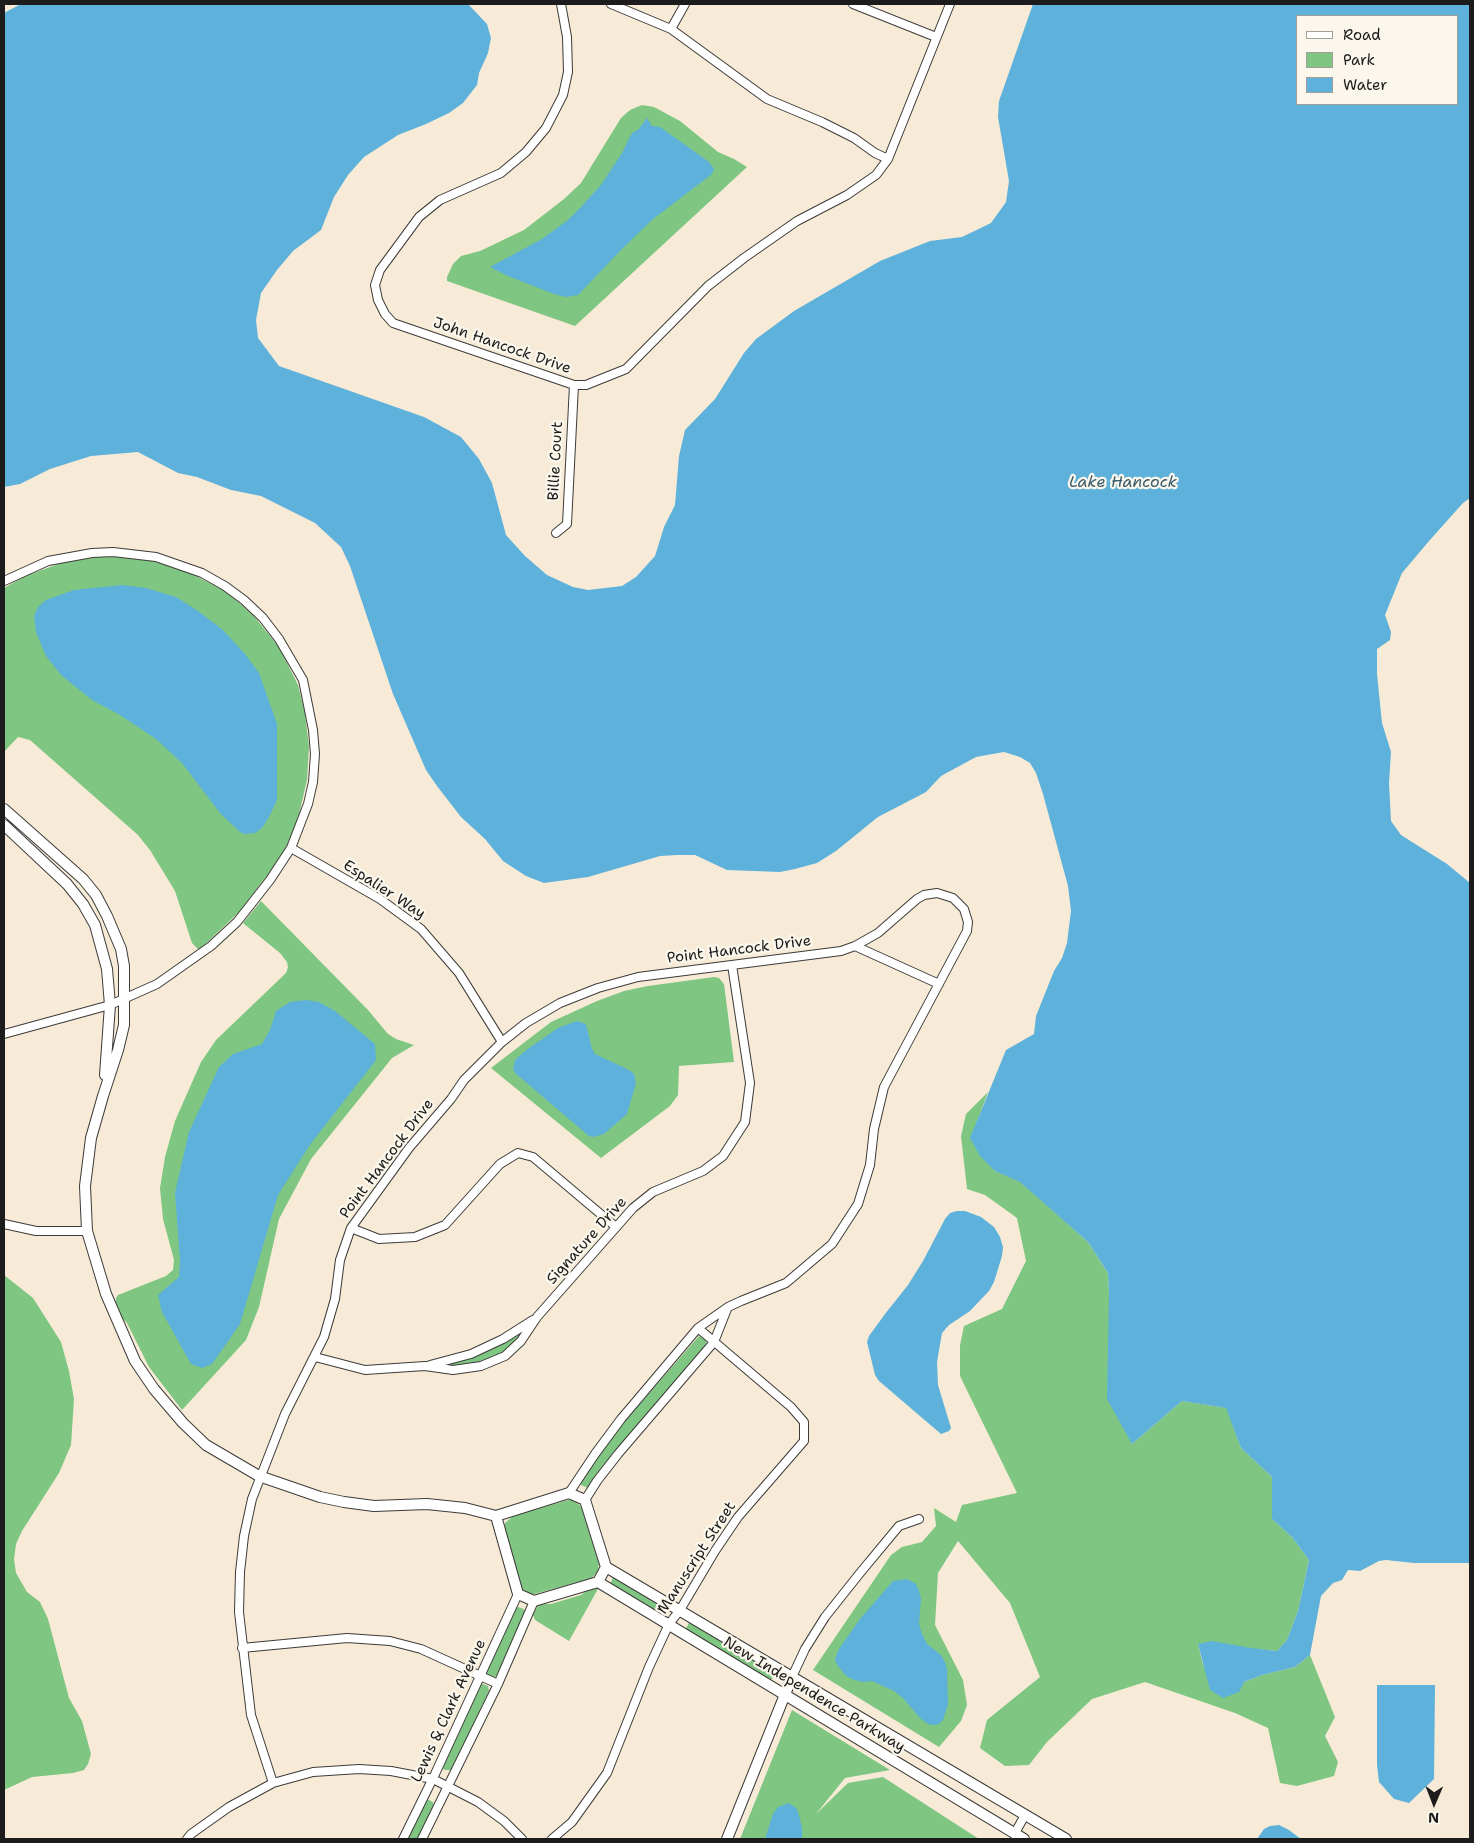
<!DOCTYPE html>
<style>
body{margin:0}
#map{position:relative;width:1474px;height:1843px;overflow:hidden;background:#f7ebd7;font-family:"Shantell Sans",sans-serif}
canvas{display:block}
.frame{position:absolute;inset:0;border:5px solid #1c1c1c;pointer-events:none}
.legend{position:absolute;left:1296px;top:15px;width:162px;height:90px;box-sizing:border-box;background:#fbf7ec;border:1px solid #a29f99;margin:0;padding:6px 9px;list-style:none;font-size:15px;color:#1c1c1c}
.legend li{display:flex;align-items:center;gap:10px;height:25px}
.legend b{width:25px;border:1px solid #a29f99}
.north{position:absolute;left:1409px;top:1778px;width:50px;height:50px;-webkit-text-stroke:4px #fbf7ec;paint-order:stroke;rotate:181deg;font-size:14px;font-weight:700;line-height:20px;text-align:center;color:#1c1c1c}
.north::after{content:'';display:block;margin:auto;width:18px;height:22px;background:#1c1c1c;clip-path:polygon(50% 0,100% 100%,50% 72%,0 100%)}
</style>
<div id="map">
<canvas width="1474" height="1843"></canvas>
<div class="frame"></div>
<ul class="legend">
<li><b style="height:6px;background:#fff"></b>Road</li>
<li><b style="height:14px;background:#7ec682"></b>Park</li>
<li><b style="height:14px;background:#5eb1da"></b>Water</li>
</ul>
<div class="north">N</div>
</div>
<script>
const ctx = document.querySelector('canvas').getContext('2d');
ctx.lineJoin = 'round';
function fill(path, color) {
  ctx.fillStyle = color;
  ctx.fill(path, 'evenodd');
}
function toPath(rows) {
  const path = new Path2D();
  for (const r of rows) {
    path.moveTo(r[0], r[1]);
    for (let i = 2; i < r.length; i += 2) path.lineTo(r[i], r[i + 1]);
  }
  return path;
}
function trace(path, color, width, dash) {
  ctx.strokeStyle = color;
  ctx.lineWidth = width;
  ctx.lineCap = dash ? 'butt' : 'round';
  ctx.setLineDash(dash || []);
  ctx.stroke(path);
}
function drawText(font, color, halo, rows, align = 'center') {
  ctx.font = font + ' "Shantell Sans",sans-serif';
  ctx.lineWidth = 4.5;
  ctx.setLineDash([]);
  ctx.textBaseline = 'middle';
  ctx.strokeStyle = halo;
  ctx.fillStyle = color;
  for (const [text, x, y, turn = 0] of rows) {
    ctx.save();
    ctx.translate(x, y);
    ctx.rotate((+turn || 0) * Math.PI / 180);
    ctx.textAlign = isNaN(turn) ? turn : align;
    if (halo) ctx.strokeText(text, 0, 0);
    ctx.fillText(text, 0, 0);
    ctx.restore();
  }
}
fill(toPath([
 [642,105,654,107,680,121,718,152,734,159,747,167,575,326,447,281,447,277,453,264,461,256,480,251,524,230,564,199,581,183,621,118,630,110],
 [120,556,152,561,186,571,223,590,237,601,253,615,279,647,298,685,305,713,309,747,307,780,297,823,286,847,272,869,239,912,199,950,192,943,175,891,150,850,138,835,30,740,18,737,4,752,4,588,25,576,61,563,98,557],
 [261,901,368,1010,388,1034,396,1039,414,1045,392,1058,311,1159,279,1219,259,1307,246,1340,182,1410,149,1367,127,1323,121,1317,116,1304,116,1298,118,1295,166,1276,173,1270,174,1260,163,1219,160,1188,165,1157,175,1121,201,1062,216,1040,286,973,288,967,287,962,280,953,243,923],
 [714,977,719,978,724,984,734,1062,679,1066,678,1095,670,1106,601,1158,491,1068,551,1022,597,1001,624,991,648,986],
 [988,1092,971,1138,995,1171,1020,1181,1088,1242,1108,1273,1109,1294,1132,1444,1182,1401,1227,1408,1241,1448,1272,1477,1272,1519,1292,1537,1309,1560,1298,1611,1287,1640,1277,1651,1198,1644,1203,1665,1244,1682,1262,1675,1295,1667,1310,1655,1335,1717,1325,1736,1338,1762,1334,1776,1297,1786,1280,1783,1268,1728,1235,1713,1145,1682,1092,1699,1047,1742,1029,1765,1005,1766,980,1748,987,1720,1040,1677,1010,1603,958,1541,938,1573,935,1625,963,1680,967,1705,961,1721,939,1747,813,1670,891,1555,902,1547,922,1542,936,1526,934,1508,956,1522,962,1505,1017,1493,960,1376,960,1345,964,1326,1002,1309,1026,1261,1017,1218,985,1195,967,1189,961,1136,966,1114],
 [4,1275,33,1298,61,1342,69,1371,74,1399,71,1445,59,1473,22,1531,16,1544,14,1559,16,1573,27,1592,40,1602,48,1619,69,1698,82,1721,91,1754,88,1764,84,1770,73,1773,32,1777,4,1790],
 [528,1326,524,1334,506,1350,495,1357,473,1364,459,1366,444,1365],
 [699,1336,706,1340,706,1345,615,1452,588,1488,581,1485,580,1482,605,1444],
 [572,1499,582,1507,599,1563,598,1571,592,1578,531,1595,523,1591,521,1588,504,1527,505,1523,513,1516],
 [613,1577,663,1606,659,1612,657,1613,610,1585],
 [599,1587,569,1641,535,1620,533,1615,539,1604,551,1604,581,1595,589,1589],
 [518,1607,524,1609,526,1613,496,1676,492,1678,485,1674,515,1608],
 [690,1621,775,1672,772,1679,770,1681,685,1630],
 [480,1683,488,1686,489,1691,451,1770,445,1770,441,1768],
 [792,1710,890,1770,845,1778,816,1814,848,1783,883,1777,979,1839,740,1839],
 [427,1799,433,1802,434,1805,418,1839,404,1839]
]), '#7ec682');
fill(toPath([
 [21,4,468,4,487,24,491,38,488,53,479,73,477,85,463,103,449,113,426,124,398,135,364,157,348,175,334,197,321,230,293,251,277,270,261,293,256,320,258,338,279,366,424,417,461,437,479,459,492,483,506,535,525,556,547,575,573,587,588,590,622,586,636,577,655,556,664,527,675,505,679,456,685,430,715,399,744,353,756,339,794,311,880,261,930,241,962,237,991,223,1006,202,1009,181,998,117,999,101,1033,4,1470,4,1470,498,1463,503,1429,541,1402,573,1385,615,1391,632,1390,640,1377,649,1377,674,1382,723,1391,752,1389,783,1391,821,1401,835,1447,864,1470,883,1470,1563,1414,1563,1386,1560,1379,1561,1360,1571,1348,1570,1342,1580,1333,1583,1321,1596,1310,1655,1295,1667,1262,1675,1244,1682,1239,1692,1223,1698,1210,1690,1198,1644,1212,1641,1251,1648,1277,1651,1287,1640,1298,1611,1309,1560,1292,1537,1272,1519,1272,1477,1241,1448,1226,1408,1182,1401,1132,1444,1107,1399,1109,1294,1108,1273,1088,1242,1020,1182,995,1171,980,1156,970,1138,1006,1050,1034,1034,1036,1016,1054,971,1062,958,1067,943,1071,911,1068,886,1043,794,1036,773,1030,763,1020,757,1004,752,976,757,941,776,926,792,878,817,836,851,817,863,795,869,780,872,727,870,695,855,677,855,660,856,588,877,544,883,526,876,503,861,485,839,461,817,437,786,426,770,393,694,350,566,341,547,315,523,261,496,231,490,197,477,178,473,138,452,91,456,50,469,20,484,4,487,4,13],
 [1458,16,1458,104,1298,104,1298,16],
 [647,118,652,126,660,127,709,162,714,169,712,174,653,219,621,250,578,295,566,297,554,294,508,276,490,267,542,239,568,220,581,207,601,185,622,153,632,133,638,130],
 [122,585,146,588,176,597,198,611,223,630,245,654,259,673,277,724,277,800,269,817,262,828,255,833,244,834,240,832,220,813,182,763,156,739,120,715,92,700,61,675,46,656,36,632,34,616,38,607,46,600,74,590],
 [306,1000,319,1002,335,1011,375,1044,376,1060,309,1146,278,1195,240,1324,212,1364,202,1368,191,1364,162,1312,158,1295,179,1277,180,1260,175,1193,189,1132,219,1067,233,1054,262,1044,270,1030,276,1011,290,1002],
 [577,1021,586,1024,592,1049,595,1054,629,1070,634,1074,636,1083,627,1114,604,1134,593,1137,589,1136,515,1073,513,1069,515,1060,525,1051,558,1028],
 [957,1211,965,1211,981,1217,994,1227,1000,1237,1003,1247,1002,1256,994,1282,989,1291,970,1311,949,1325,942,1333,937,1362,938,1385,951,1428,949,1431,941,1434,879,1381,875,1375,867,1342,869,1336,885,1314,908,1285,923,1261,945,1219,950,1213],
 [907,1579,916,1584,919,1591,921,1598,919,1624,922,1634,927,1644,941,1655,945,1662,947,1669,948,1704,943,1720,939,1724,933,1725,928,1724,920,1718,903,1698,894,1691,872,1681,864,1682,854,1680,845,1675,836,1663,835,1659,839,1649,860,1619,893,1581],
 [1377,1685,1435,1685,1434,1779,1409,1803,1394,1799,1379,1782,1377,1765],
 [789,1803,797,1809,802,1827,802,1839,765,1839,773,1814,778,1807],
 [1279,1825,1289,1830,1301,1839,1257,1839,1264,1829,1270,1826]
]), '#5eb1da');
const minor = toPath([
 [561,4,567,37,568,72,563,95,546,128,526,152,501,173,440,200,419,217,380,270,375,285,378,300,385,314,393,323,574,385,586,385,626,369,708,286,744,258,797,221,847,195,876,175,888,159,950,4],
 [611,4,671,29,767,99,822,122,854,138,875,153,888,159],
 [853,4,936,37],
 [671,29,685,4],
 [556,533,567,524,574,385],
 [4,581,48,561,92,553,113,552,156,557,202,573,225,586,244,600,263,618,279,639,303,680,313,730,315,754,313,782,308,804,291,848,270,880,237,922,211,946,157,984,110,1005,4,1034],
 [291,848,380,899,421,929,459,973,502,1042],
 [855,946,939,984],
 [4,1224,36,1231,87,1231],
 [351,1228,379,1239,415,1237,445,1225,500,1164,518,1153,533,1157,616,1227],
 [315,1357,365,1370,425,1366,453,1370,481,1366,505,1356,521,1341,537,1317,633,1208,653,1192,703,1171,723,1156,745,1122,750,1083,732,965],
 [430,1365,471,1354,503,1339,533,1320],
 [585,1500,597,1481,618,1454,714,1342,727,1309],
 [242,1648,347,1638,390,1641,421,1649,498,1684],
 [792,1677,805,1649,825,1617,860,1573,899,1526,919,1519],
 [273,1783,251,1715,239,1612,240,1572,244,1536,252,1499,285,1414,324,1337,335,1299,340,1260,351,1228,409,1148,451,1099,464,1080,502,1042,526,1023,560,1003,598,988,638,977,841,951,855,946,878,933,917,899,924,895,937,893,953,898,964,909,968,922,967,931,884,1087,874,1129,870,1165,858,1204,832,1244,786,1283,741,1301,728,1307,698,1328,621,1419,595,1454,569,1493],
 [1016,1838,1015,1833,1025,1815],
 [187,1839,191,1834,229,1807,273,1783,313,1772,359,1769,391,1771,433,1779,478,1802,504,1821,522,1839],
 [403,1839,435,1774,518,1594],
 [422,1839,498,1684,534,1601],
 [552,1839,572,1822,607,1773,649,1667,669,1624,680,1610,715,1551,738,1517,804,1441,804,1422,791,1407,698,1328]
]);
const tertiary = toPath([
 [4,809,83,879,96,895,107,916,121,949,124,966,124,1025,118,1050,103,1096,91,1138,85,1186,87,1231,106,1294,135,1361,154,1389,183,1423,206,1445,259,1476,320,1497,344,1502,374,1506,427,1504,465,1508,496,1516],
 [4,825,67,884,83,904,95,925,107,969,110,1005,105,1075],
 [569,1493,585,1500,606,1567,598,1582,534,1601,518,1594,496,1516,569,1493],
 [606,1567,1066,1839],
 [598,1582,1024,1839],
 [727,1839,792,1677]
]);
trace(minor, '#3d3b38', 10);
trace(tertiary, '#3d3b38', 12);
trace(minor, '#fff', 8);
trace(tertiary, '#fff', 10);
drawText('15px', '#1c1c1c', '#fbf7ec', [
 ["John Hancock Drive",502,346,19],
 ["Billie Court",556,461,-87],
 ["Espalier Way",384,890,33],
 ["Point Hancock Drive",739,950,-7],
 ["Point Hancock Drive",387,1159,-53],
 ["Signature Drive",587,1241,-48],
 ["Manuscript Street",697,1558,-57],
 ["New Independence Parkway",814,1695,31],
 ["Lewis & Clark Avenue",449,1711,-65]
]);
drawText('italic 16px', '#365868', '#fbf7ec', [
 ["Lake Hancock",1123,483]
]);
</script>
